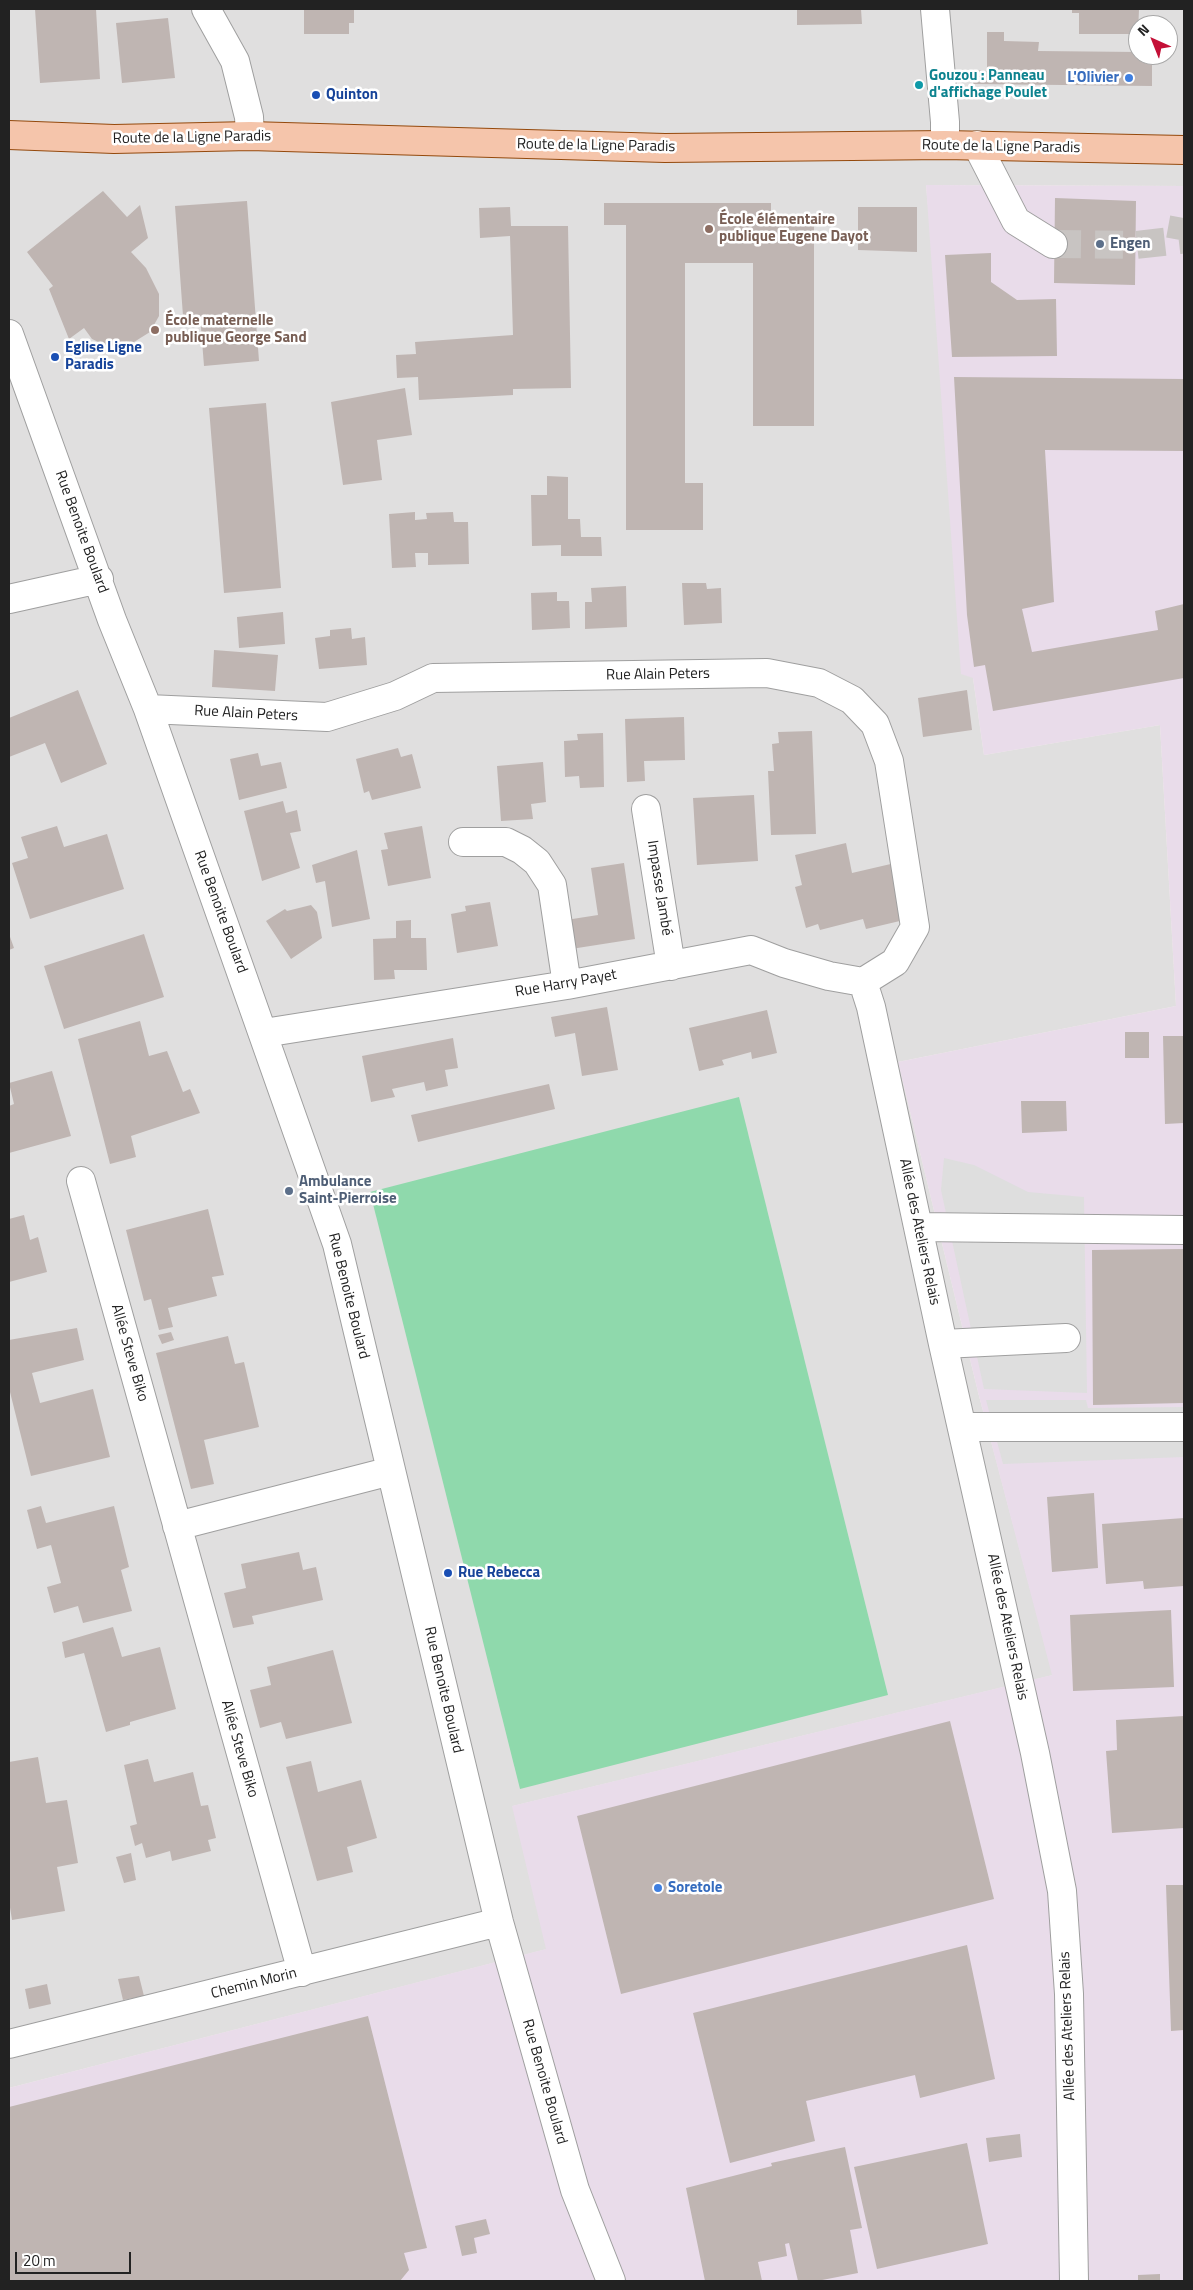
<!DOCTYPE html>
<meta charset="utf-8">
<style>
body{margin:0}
#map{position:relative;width:1193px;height:2290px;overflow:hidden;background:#f1edea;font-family:"Titillium Web",sans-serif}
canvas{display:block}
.frame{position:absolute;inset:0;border:10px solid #222;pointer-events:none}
.north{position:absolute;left:1128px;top:15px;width:50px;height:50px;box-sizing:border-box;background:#fff;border:1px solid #a7a7a7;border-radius:50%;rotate:316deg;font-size:14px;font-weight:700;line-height:20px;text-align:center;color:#222}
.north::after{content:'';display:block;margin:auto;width:18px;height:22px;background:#c41037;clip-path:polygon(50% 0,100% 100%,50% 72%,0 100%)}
.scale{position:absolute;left:15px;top:2252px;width:116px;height:22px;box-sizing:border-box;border:2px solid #222;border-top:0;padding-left:6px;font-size:15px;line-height:18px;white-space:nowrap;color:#222;-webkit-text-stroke:4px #fff;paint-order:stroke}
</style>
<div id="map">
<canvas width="1193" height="2290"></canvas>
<div class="frame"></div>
<div class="north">N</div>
<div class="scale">20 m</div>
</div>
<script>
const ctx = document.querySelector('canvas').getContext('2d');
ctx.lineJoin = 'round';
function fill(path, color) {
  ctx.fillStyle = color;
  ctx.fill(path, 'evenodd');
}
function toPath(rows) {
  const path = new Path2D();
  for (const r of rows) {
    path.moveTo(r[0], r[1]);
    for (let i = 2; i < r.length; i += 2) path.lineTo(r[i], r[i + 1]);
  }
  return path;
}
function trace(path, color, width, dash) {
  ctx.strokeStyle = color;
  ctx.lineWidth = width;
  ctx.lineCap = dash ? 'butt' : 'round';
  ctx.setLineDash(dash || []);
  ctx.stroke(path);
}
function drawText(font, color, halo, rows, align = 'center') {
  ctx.font = font + ' "Titillium Web",sans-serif';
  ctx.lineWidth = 5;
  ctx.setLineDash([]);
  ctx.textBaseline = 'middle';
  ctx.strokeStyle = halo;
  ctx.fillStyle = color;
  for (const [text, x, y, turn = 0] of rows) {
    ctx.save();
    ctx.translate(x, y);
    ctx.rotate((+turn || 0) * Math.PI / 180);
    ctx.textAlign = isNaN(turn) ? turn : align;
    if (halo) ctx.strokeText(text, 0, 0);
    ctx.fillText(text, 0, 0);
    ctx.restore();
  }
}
fill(toPath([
 [9,9,1184,9,1184,186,926,185,973,678,984,755,1160,725,1176,1006,898,1062,978,1392,1053,1675,513,1806,547,1949,9,2088],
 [1138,25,1168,25,1168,55,1138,55]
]), '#e0dfdf');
fill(toPath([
 [926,185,1184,186,1184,2281,9,2281,9,2088,546,1949,512,1806,1052,1675,978,1392,898,1062,1176,1006,1160,725,984,755,973,678,961,674]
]), '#e9dcea');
fill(toPath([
 [739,1097,888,1695,520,1789,370,1192]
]), '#8fd9ac');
fill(toPath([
 [944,1158,974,1165,1028,1192,1084,1197,1087,1393,984,1389,941,1190],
 [986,1400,1086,1400,1088,1408,1184,1407,1184,1457,1003,1464]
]), '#dedede');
fill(toPath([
 [35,9,96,9,100,79,40,83],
 [304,9,354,9,354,23,349,23,349,34,304,34],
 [797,9,861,9,862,24,797,25],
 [1072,9,1139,9,1138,34,1079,34,1079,13,1072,13],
 [168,18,175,78,122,83,116,23],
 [987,32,1004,32,1004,41,1039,42,1038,51,1138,52,1138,55,1152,55,1152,86,973,84,973,70,987,71],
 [103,191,127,217,140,205,148,238,131,252,146,268,159,294,159,316,150,332,126,347,105,345,92,339,84,328,69,339,49,289,53,286,27,252],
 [1055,198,1136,201,1135,285,1054,283],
 [247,201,259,361,204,366,200,315,183,316,175,206],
 [604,203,771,203,771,225,814,226,814,426,753,426,753,263,685,263,685,483,703,483,703,530,626,530,626,225,604,225],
 [510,207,511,226,568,226,571,388,513,389,513,395,419,400,418,377,397,378,396,355,416,354,415,342,513,335,510,236,480,238,479,208],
 [858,207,917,207,917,252,858,250],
 [991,253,991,282,1017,300,1056,299,1057,356,952,357,945,255],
 [954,377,1184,379,1184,451,1045,450,1054,602,1022,609,1032,652,1158,630,1155,611,1184,604,1184,678,993,711,985,665,974,667,967,615],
 [405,388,412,435,377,440,382,480,343,485,331,402],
 [266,403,281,588,224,593,209,408],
 [547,476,568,477,568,519,580,519,581,537,601,537,602,556,561,556,561,545,532,546,531,495,547,495],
 [415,512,415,520,427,519,426,513,453,512,454,522,468,522,469,564,428,565,428,553,415,553,416,567,392,568,389,514],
 [682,583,706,583,707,589,721,588,722,623,684,625],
 [626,586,627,627,585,629,585,602,592,602,591,588],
 [557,592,557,601,569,601,570,628,532,630,531,593],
 [283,612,285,644,239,648,237,617],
 [351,628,352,639,365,637,367,665,319,669,315,638,330,636,330,630],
 [214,650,278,655,275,691,212,687],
 [78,690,107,764,61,783,45,743,9,757,9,718],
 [967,690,972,730,923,737,918,698],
 [684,717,685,760,644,761,645,781,627,782,625,719],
 [812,731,816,834,771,835,768,771,774,771,772,744,779,743,778,732],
 [603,733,604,787,580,788,579,776,565,777,564,741,578,740,577,734],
 [398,748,401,757,412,754,421,788,372,800,369,791,364,793,356,759],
 [258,753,261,766,281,762,287,788,239,800,230,759],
 [543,762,546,802,531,804,533,819,501,821,497,766],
 [754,795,758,861,697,865,693,798],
 [283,801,286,813,297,810,301,831,290,833,300,868,262,881,244,811],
 [57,826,64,847,107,834,124,889,30,919,12,863,28,858,21,837],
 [422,826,431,878,388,886,381,850,388,849,384,833],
 [846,843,852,873,895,863,904,920,866,929,863,919,820,930,818,924,806,928,795,887,802,885,795,855],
 [357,850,370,919,332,927,325,881,316,883,312,865],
 [624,863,635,939,571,949,566,920,598,915,591,868],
 [490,902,498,946,457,953,451,914,466,911,465,906],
 [311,905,317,912,322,938,291,959,266,921,285,909,287,911],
 [411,920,411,938,426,938,427,970,394,970,395,979,374,980,373,939,396,938,396,921],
 [9,934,14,948,9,950],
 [144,934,164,997,64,1029,44,966],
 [607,1007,618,1070,582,1076,575,1033,555,1037,551,1017],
 [767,1010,777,1053,752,1059,751,1052,722,1060,724,1065,699,1071,689,1028],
 [140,1021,149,1056,167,1051,183,1092,190,1089,200,1113,131,1136,136,1157,110,1164,78,1039],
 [1125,1032,1149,1032,1149,1058,1125,1058],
 [1163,1036,1184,1036,1184,1123,1165,1124],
 [453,1038,458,1068,445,1070,448,1086,426,1091,424,1082,392,1089,395,1097,371,1102,362,1056],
 [52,1071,71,1136,9,1153,9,1106,14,1104,9,1083],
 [549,1084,555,1109,418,1142,411,1115],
 [1021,1101,1066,1101,1067,1131,1022,1133],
 [208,1209,224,1275,212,1277,217,1296,168,1308,173,1327,159,1330,151,1299,144,1301,126,1230],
 [24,1215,30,1240,38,1237,47,1272,9,1282,9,1219],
 [1184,1249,1184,1403,1093,1405,1092,1250],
 [77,1328,84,1360,32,1373,40,1403,93,1389,110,1457,31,1476,9,1388,9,1340],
 [171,1332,174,1340,162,1344,158,1335],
 [228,1336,235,1364,244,1362,259,1427,204,1440,214,1484,191,1489,156,1353],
 [1094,1493,1098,1568,1052,1572,1047,1497],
 [41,1506,46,1523,114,1506,129,1567,121,1570,132,1611,83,1623,78,1606,54,1613,47,1587,61,1583,51,1545,37,1549,27,1510],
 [1184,1518,1184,1586,1144,1589,1143,1581,1106,1584,1102,1524],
 [299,1552,303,1570,316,1567,323,1600,252,1616,254,1624,233,1628,224,1593,246,1588,241,1564],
 [1171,1610,1174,1687,1073,1691,1070,1615],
 [113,1627,122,1657,160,1647,176,1709,130,1722,130,1725,106,1732,84,1653,65,1658,62,1642],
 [333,1650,352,1723,286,1739,281,1722,260,1728,250,1690,271,1685,267,1667],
 [1184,1716,1184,1828,1112,1833,1106,1751,1117,1750,1116,1720],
 [950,1721,994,1899,621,1994,577,1816],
 [38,1757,46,1803,67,1800,78,1863,57,1867,65,1911,12,1920,9,1901,9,1762],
 [148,1759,154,1782,193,1772,201,1806,208,1805,216,1838,208,1840,211,1851,172,1861,170,1851,146,1858,142,1843,135,1846,130,1826,137,1824,124,1765],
 [311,1761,318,1792,361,1780,377,1838,347,1847,353,1872,317,1881,286,1767],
 [131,1853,136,1880,124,1883,116,1857],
 [1166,1885,1184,1885,1184,2030,1171,2031],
 [967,1945,995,2079,920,2098,915,2075,806,2101,815,2141,730,2163,693,2013],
 [139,1976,144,1996,123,2000,118,1979],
 [47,1984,51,2004,29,2009,25,1989],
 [368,2016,427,2248,404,2253,409,2270,400,2281,9,2281,9,2107],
 [1020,2134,1022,2157,989,2162,986,2138],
 [967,2143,988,2244,877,2269,854,2167],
 [845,2147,862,2228,850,2230,858,2273,817,2281,798,2281,789,2243,785,2244,787,2256,758,2262,762,2281,705,2281,686,2188,772,2166,771,2163],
 [486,2219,490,2234,474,2238,477,2253,462,2256,455,2226],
 [1160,2274,1160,2281,1138,2281,1138,2275]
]), '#bfb5b2');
trace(toPath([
 [1053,244,1136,245,1180,240,1184,218]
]), '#c8c4c2', 28, [28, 14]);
const minor = toPath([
 [206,9,235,61,249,117,250,136],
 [935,9,945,122,945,145],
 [977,145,1016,221,1053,244],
 [9,334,112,620,148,709,337,1244,499,1922,575,2190,611,2281],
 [9,599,99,579],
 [148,709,327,717,395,696,433,678,767,673,819,683,852,700,875,724,889,761,915,927,895,962,863,982],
 [646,809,671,966],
 [463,842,506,842,522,850,537,862,552,885,567,985],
 [863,982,871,1007,943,1344,1035,1753,1062,1891,1069,1994,1074,2281],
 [264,1033,567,985,751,950,784,963,829,976,863,982],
 [81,1181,302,1972],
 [918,1227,1184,1230],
 [943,1344,1066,1338],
 [963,1427,1184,1427],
 [177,1526,391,1471],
 [9,2044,499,1922]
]);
const major = toPath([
 [9,135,114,139,250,136,665,148,945,145,1184,150]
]);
trace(minor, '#9f9f9f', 30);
trace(major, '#94490c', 30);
trace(minor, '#fff', 28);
trace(major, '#f5c5ab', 28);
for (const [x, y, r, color] of [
 [1129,78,5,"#3f7fe0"],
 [919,85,5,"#0f9aa8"],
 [316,95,5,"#1a4fb4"],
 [709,229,5,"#8d6e63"],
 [1100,244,5,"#5c6f8a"],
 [155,330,5,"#8d6e63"],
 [55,357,5,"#1a4fb4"],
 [289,1191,5,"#5c6f8a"],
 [448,1573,5,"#1a4fb4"],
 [658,1888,5,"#3f7fe0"]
]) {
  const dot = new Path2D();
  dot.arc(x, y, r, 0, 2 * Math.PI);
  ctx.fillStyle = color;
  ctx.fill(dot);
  trace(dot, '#fff', 2);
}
drawText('bold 15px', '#0d838f', '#fff', [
 ["Gouzou : Panneau",929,76],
 ["d'affichage Poulet",929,93]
], 'left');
drawText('bold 15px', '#366cbe', '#fff', [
 ["L'Olivier",1119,78],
 ["Soretole",668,1888,"left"]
], 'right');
drawText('bold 15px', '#164399', '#fff', [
 ["Quinton",326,95],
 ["Eglise Ligne",65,348],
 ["Paradis",65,365],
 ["Rue Rebecca",458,1573]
], 'left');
drawText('15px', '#222', '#fff', [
 ["Route de la Ligne Paradis",192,138,-1],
 ["Route de la Ligne Paradis",596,146,1],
 ["Route de la Ligne Paradis",1001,147,1],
 ["Rue Benoite Boulard",81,532,70],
 ["Rue Alain Peters",658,675,-1],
 ["Rue Alain Peters",246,714,3],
 ["Impasse Jambé",659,888,81],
 ["Rue Benoite Boulard",220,912,70],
 ["Rue Harry Payet",566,984,-10],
 ["Allée des Ateliers Relais",919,1232,78],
 ["Rue Benoite Boulard",348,1296,76],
 ["Allée Steve Biko",129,1353,74],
 ["Allée des Ateliers Relais",1007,1627,78],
 ["Rue Benoite Boulard",443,1690,77],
 ["Allée Steve Biko",239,1749,74],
 ["Chemin Morin",254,1984,-14],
 ["Allée des Ateliers Relais",1068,2026,-92],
 ["Rue Benoite Boulard",544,2082,74]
]);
drawText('bold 15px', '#785e54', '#fff', [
 ["École élémentaire",719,220],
 ["publique Eugene Dayot",719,237],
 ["École maternelle",165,321],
 ["publique George Sand",165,338]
], 'left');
drawText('bold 15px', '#4e5e75', '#fff', [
 ["Engen",1110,244],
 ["Ambulance",299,1182],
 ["Saint-Pierroise",299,1199]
], 'left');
</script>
